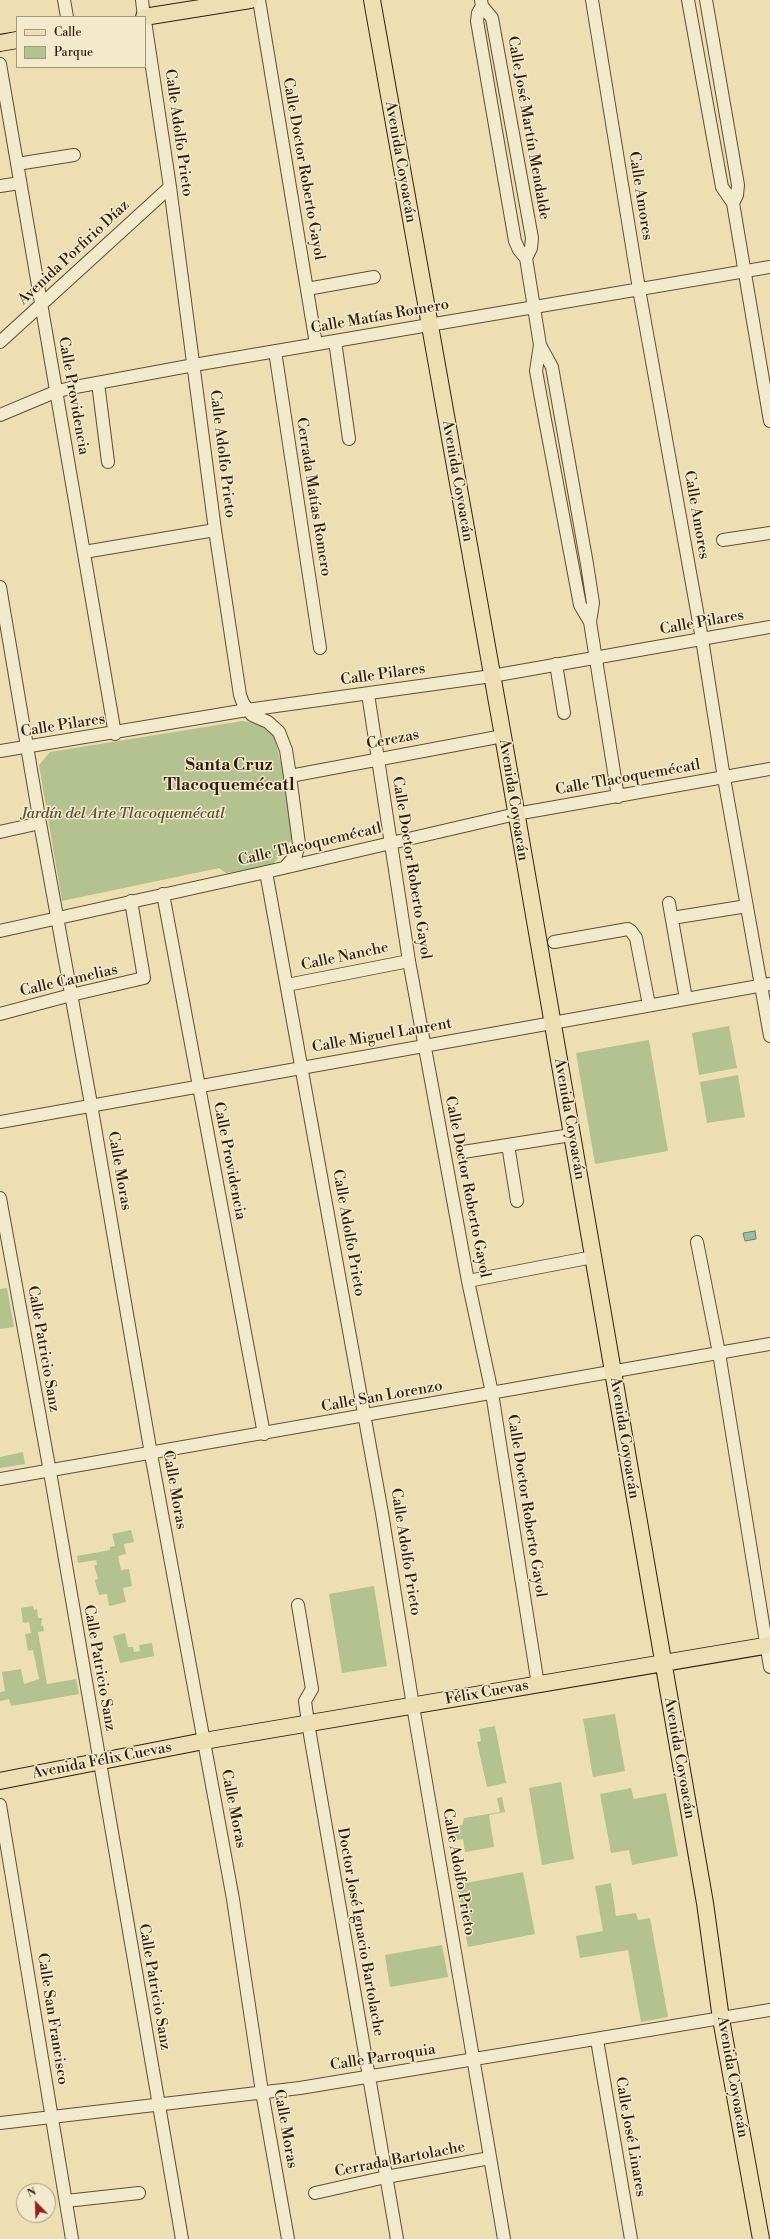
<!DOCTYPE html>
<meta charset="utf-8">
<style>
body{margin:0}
#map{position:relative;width:770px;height:2239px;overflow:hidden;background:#eddfb3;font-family:"Libre Bodoni",serif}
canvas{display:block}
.legend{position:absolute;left:16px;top:16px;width:130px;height:52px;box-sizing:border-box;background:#f3eace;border:1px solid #a59880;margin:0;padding:5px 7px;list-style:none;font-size:12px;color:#301e0b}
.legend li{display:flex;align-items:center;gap:8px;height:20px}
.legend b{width:20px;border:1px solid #a59880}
.north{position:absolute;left:16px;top:2183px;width:40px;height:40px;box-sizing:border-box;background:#f3eace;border:1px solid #a59880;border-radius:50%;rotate:337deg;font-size:11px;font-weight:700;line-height:16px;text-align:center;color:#301e0b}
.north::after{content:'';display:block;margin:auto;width:14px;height:18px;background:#8f2418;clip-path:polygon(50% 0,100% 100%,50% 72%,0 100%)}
</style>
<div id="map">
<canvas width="770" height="2239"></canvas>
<ul class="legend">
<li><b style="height:5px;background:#eddfb3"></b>Calle</li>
<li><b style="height:11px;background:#b4c28f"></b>Parque</li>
</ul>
<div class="north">N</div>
</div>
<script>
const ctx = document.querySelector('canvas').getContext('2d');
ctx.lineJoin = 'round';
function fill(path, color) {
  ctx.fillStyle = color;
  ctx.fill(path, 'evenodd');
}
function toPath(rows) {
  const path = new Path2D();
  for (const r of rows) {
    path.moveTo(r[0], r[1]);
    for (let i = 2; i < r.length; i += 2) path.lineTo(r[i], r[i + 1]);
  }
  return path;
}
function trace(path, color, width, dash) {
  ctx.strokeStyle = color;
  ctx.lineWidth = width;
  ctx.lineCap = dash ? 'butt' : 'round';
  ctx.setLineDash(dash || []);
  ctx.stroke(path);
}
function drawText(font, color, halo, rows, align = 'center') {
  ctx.font = font + ' "Libre Bodoni",serif';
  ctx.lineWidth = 3;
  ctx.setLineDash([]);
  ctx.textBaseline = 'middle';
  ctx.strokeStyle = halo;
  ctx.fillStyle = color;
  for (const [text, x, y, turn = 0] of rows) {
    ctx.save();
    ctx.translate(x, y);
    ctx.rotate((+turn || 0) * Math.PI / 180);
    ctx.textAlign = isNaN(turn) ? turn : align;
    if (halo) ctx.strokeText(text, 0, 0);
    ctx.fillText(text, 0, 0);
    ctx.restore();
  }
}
fill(toPath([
 [242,721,271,725,283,770,293,838,271,867,226,873,219,868,62,901,39,765,50,752],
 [729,1026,737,1068,699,1075,692,1033],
 [649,1040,668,1151,595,1164,576,1053],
 [738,1075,745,1117,707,1123,700,1082],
 [7,1288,14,1327,0,1329,0,1289],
 [23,1452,25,1464,0,1468,0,1457],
 [131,1530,134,1542,124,1544,126,1554,118,1556,121,1570,129,1569,132,1586,123,1588,126,1602,109,1606,107,1594,99,1595,96,1585,95,1580,98,1579,94,1565,97,1565,96,1560,78,1563,77,1556,110,1550,110,1547,115,1546,112,1534],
 [374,1586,387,1666,342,1673,329,1594],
 [33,1606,34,1610,37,1609,38,1618,42,1618,41,1626,43,1625,44,1631,38,1632,47,1684,76,1679,79,1694,11,1706,9,1699,0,1701,0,1692,5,1691,2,1672,21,1669,24,1684,39,1679,33,1650,28,1651,25,1634,31,1633,29,1622,23,1623,21,1608],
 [125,1633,128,1647,133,1647,134,1652,140,1651,139,1645,152,1643,154,1656,120,1663,113,1636],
 [615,1714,625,1771,593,1777,583,1719],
 [495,1726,506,1783,487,1787,477,1742,481,1741,479,1729],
 [561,1782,574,1859,542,1865,529,1788],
 [631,1788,634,1799,666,1793,678,1856,632,1865,629,1850,611,1853,600,1794],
 [502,1797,505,1812,489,1815,494,1847,465,1852,463,1839,449,1841,447,1828,462,1825,464,1818,500,1812,497,1798],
 [523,1872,535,1934,468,1947,456,1885],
 [611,1883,616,1916,636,1913,638,1920,650,1918,668,2017,641,2022,628,1950,580,1958,576,1936,603,1931,595,1886],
 [442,1945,448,1977,390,1987,385,1955]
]), '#b4c28f');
const water = toPath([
 [755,1231,756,1239,745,1241,743,1233,755,1231]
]);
fill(water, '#99bdab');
trace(water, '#6f7d6b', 1);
const minor = toPath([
 [64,0,67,17],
 [142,0,144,17],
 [259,0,316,344],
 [481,0,482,6,492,18,532,238,531,248,526,258],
 [592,0,639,289,702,639,724,778,770,1036],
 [688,0,722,187,733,203],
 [706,0,738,185,737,195,733,203,770,421],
 [482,6,478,13,477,21,515,241,519,250,526,258,540,345,536,371,542,404,580,605,590,622],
 [145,21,170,187,215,530,240,695,243,703,252,715,268,722,279,732,286,750,290,776,299,844,296,855,285,867],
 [0,64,115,734],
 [17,164,74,155],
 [0,186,20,183],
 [307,289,374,277],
 [335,341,349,439],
 [0,342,170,187],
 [540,345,552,367,587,564,593,603,590,622,618,797],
 [275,351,320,648],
 [98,383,108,462],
 [0,415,55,392,70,388,194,365,770,267],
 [723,540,770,533],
 [84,552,215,530],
 [0,587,40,823,91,1104,151,1454,233,1899,262,2092,288,2239],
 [556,664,564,713],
 [368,694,409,961,468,1281,492,1393,538,1685],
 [0,751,247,710,492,676,770,627],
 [290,776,503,736],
 [0,832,40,823],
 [266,872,382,1513,413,1706,504,2239],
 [163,894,264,1434],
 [669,903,686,999],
 [672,918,747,906],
 [0,931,266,872,516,814,770,769],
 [554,942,628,929,631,931,636,938,649,1005],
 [287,985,409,961],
 [0,1014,71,995,144,978,131,901],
 [0,1122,770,984],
 [508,1145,517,1201],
 [463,1152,571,1135],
 [0,1198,50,1472,182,2239],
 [697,1242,719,1353,770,1667],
 [468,1281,593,1257],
 [0,1479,770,1344],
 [298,1605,312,1689,305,1701,308,1723,397,2239],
 [0,1805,72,2239],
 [597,2040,631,2239],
 [0,2123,300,2088,770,2010],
 [315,2193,386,2177,490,2158],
 [66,2201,139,2193]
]);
const major = toPath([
 [372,0,503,736,705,1903,721,2019,761,2239],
 [144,17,250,0],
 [0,43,17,40],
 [0,1781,204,1741,770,1645]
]);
trace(minor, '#5f4e35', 14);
trace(major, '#301e0b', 18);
trace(minor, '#f3eace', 12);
trace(major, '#eddfb3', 16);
drawText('15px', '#301e0b', '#f3eace', [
 ["Calle José Martín Mendalde",528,128,80],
 ["Calle Adolfo Prieto",178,133,82],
 ["Avenida Coyoacán",400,162,80],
 ["Calle Doctor Roberto Gayol",303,169,80],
 ["Calle Amores",640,196,81],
 ["Avenida Porfirio Díaz",74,253,-43],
 ["Calle Matías Romero",380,317,-10],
 ["Calle Providencia",73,396,80],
 ["Calle Adolfo Prieto",222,454,83],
 ["Avenida Coyoacán",457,481,80],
 ["Cerrada Matías Romero",313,497,81],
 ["Calle Amores",696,515,80],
 ["Calle Pilares",702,623,-10],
 ["Calle Pilares",383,675,-8],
 ["Calle Pilares",63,726,-9],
 ["Cerezas",393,740,-11],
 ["Calle Tlacoquemécatl",628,778,-10],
 ["Avenida Coyoacán",513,800,81],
 ["Calle Tlacoquemécatl",310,845,-13],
 ["Calle Doctor Roberto Gayol",411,868,81],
 ["Calle Nanche",345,957,-12],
 ["Calle Camelias",69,981,-13],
 ["Calle Miguel Laurent",382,1036,-10],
 ["Avenida Coyoacán",569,1119,80],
 ["Calle Providencia",229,1161,79],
 ["Calle Moras",119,1171,80],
 ["Calle Doctor Roberto Gayol",467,1187,79],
 ["Calle Adolfo Prieto",348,1233,80],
 ["Calle Patricio Sanz",43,1349,80],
 ["Calle San Lorenzo",382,1397,-10],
 ["Avenida Coyoacán",624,1438,81],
 ["Calle Moras",174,1490,80],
 ["Calle Doctor Roberto Gayol",526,1506,81],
 ["Calle Adolfo Prieto",405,1552,81],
 ["Calle Patricio Sanz",99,1668,80],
 ["Félix Cuevas",487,1693,-10],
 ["Avenida Coyoacán",679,1758,80],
 ["Avenida Félix Cuevas",102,1761,-11],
 ["Calle Moras",233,1809,79],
 ["Calle Adolfo Prieto",458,1872,80],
 ["Doctor José Ignacio Bartolache",360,1932,80],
 ["Calle Patricio Sanz",154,1987,80],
 ["Calle San Francisco",52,2019,81],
 ["Calle Parroquia",383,2058,-9],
 ["Avenida Coyoacán",732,2077,80],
 ["Calle Moras",285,2129,80],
 ["Calle José Linares",630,2137,80],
 ["Cerrada Bartolache",400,2160,-11]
]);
drawText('italic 15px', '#584f33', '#f3eace', [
 ["Jardín del Arte Tlacoquemécatl",123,814]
]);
drawText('bold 17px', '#301e0b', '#f3eace', [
 ["Santa Cruz",229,766],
 ["Tlacoquemécatl",229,786]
]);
</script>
